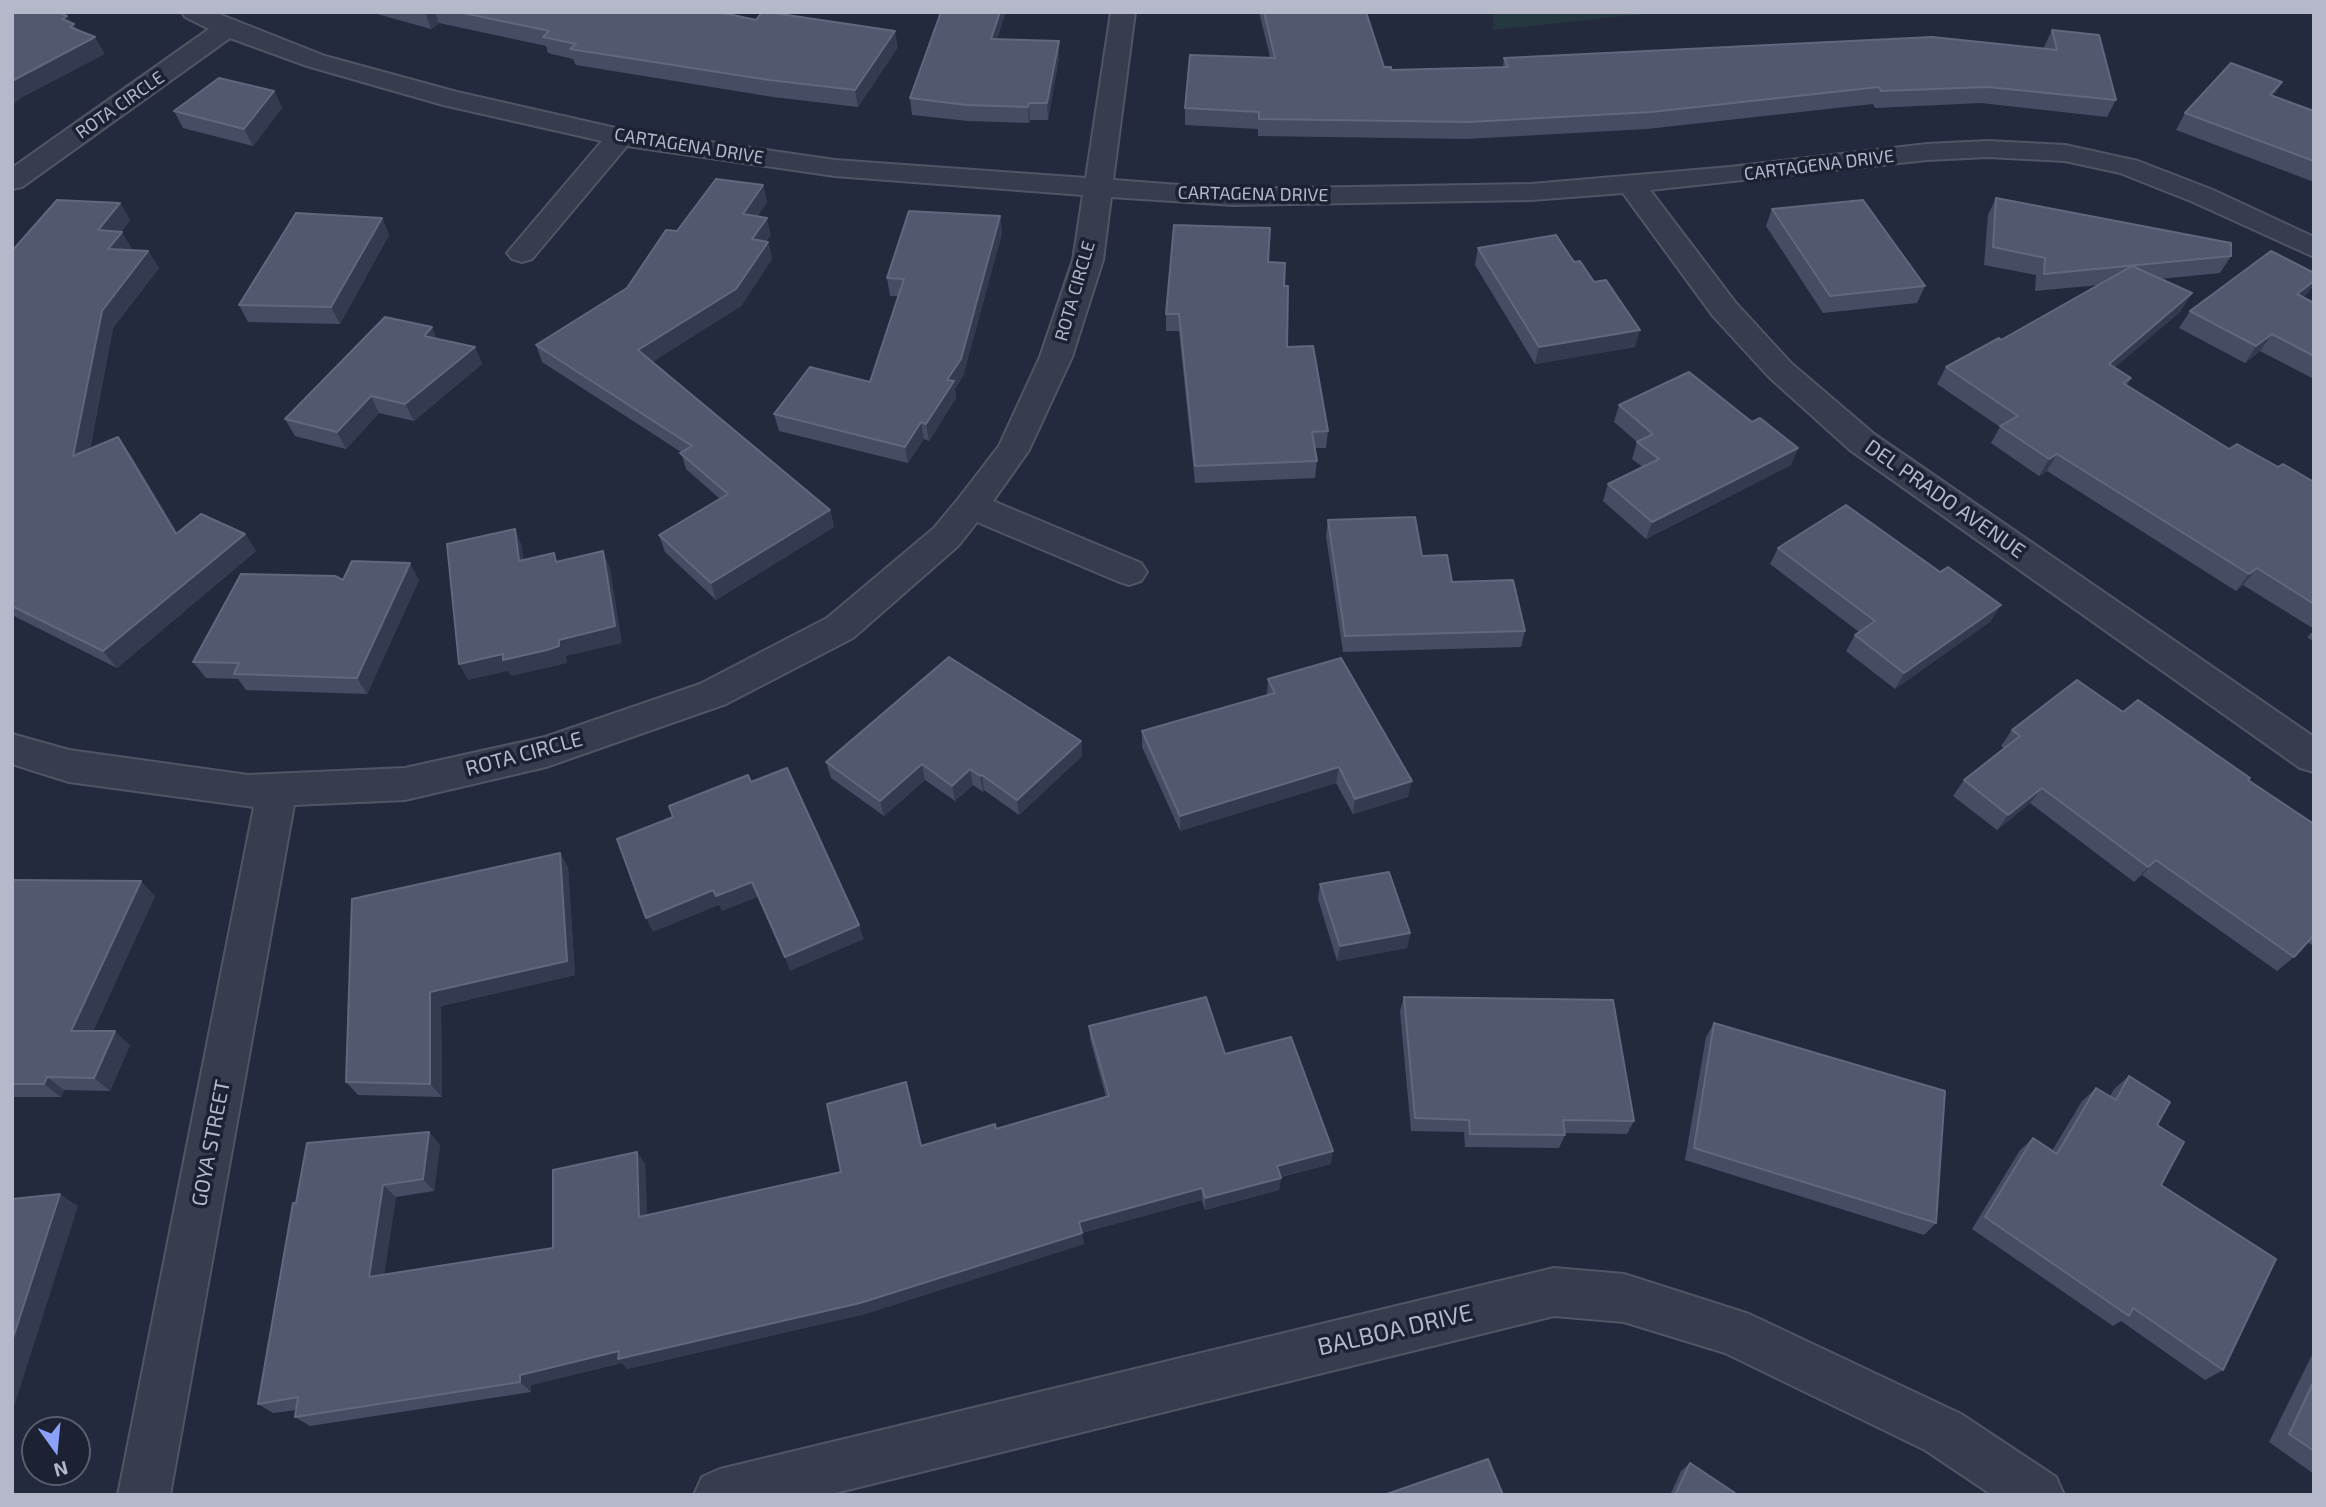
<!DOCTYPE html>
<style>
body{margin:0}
#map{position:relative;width:2326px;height:1507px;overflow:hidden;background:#242a3e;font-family:"Exo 2",sans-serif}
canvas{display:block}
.frame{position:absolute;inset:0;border:14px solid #b4b8c9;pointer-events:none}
.north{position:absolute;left:21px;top:1416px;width:70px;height:70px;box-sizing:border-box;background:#1d2233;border:2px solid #595e6f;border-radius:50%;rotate:165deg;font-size:19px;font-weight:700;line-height:28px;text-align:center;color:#b4b8c9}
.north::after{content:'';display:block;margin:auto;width:24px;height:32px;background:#8ba0f8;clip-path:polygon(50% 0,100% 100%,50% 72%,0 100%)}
</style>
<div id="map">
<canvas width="2326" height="1507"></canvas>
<div class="frame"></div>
<div class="north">N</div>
</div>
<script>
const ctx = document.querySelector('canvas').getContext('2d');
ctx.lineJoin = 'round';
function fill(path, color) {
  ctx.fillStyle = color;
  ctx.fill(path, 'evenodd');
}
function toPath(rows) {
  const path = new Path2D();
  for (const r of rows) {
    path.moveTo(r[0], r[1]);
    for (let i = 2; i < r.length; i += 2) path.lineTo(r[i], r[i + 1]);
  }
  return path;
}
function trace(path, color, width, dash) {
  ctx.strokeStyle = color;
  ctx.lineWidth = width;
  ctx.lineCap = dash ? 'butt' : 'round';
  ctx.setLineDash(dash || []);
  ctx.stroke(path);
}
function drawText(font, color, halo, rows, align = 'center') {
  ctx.font = font + ' "Exo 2",sans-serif';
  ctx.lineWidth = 7;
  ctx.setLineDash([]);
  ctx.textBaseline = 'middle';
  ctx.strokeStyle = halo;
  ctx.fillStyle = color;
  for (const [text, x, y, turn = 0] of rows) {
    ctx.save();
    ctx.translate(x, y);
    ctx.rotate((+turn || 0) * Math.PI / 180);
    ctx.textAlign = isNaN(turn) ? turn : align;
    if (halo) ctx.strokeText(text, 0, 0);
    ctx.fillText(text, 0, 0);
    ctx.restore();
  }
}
fill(toPath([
 [1493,12,1662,12,1493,30]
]), '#26383f');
const minor = toPath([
 [182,12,214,12,325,56,457,92,620,129,835,160,1086,178,1111,12,1135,12,1113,180,1233,189,1531,184,1730,167,1927,144,1988,141,2065,145,2138,161,2213,190,2314,237,2314,257,2193,202,2120,173,2065,161,1988,157,1927,160,1650,190,1735,302,1791,363,1874,434,2314,737,2314,772,2300,768,1850,450,1769,377,1713,316,1623,193,1531,200,1233,205,1111,197,1103,260,1072,357,1029,450,993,501,1141,563,1147,572,1141,581,1129,585,1117,581,977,522,958,546,853,638,726,704,546,767,405,800,294,805,170,1495,118,1495,254,807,69,782,12,764,12,734,69,750,248,775,405,768,545,737,700,684,827,618,934,528,959,498,999,446,1040,357,1073,260,1083,195,835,176,627,146,532,259,522,262,512,259,507,253,602,141,443,105,307,66,230,38,22,187,12,189,12,168,209,29,185,17,182,12],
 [1554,1268,1624,1274,1749,1314,1961,1414,2056,1477,2064,1495,1992,1495,1925,1450,1725,1353,1624,1322,1554,1316,827,1495,694,1495,702,1477,720,1469,1554,1268]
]);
trace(minor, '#505566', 4);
fill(minor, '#383d4e');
fill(toPath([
 [370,12,719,12,898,47,858,107,773,97,576,65,573,59,548,53,546,46,439,23,431,29],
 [1259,12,1366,12,1384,67,1391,70,1503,67,1504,58,2045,49,2044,47,2052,30,2116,100,2107,117,1981,103,1875,108,1873,104,1647,129,1466,139,1258,136,1258,129,1185,125,1185,108,1270,57],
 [997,39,1059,58,1048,120,1030,120,1029,123,968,121,912,115,910,98],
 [274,91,282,108,253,146,183,128,174,111],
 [2314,111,2314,182,2176,130,2185,113],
 [763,185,767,202,757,217,771,235,766,241,768,242,772,259,741,306,652,362,830,510,834,527,716,600,665,552,659,535,720,499,686,469,681,452,542,362,536,345,627,288,677,231],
 [1996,198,2231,256,2220,273,2160,279,2181,311,2114,368,2131,378,2127,385,2229,449,2314,482,2314,629,2243,585,2236,591,2047,471,2039,476,1991,443,2000,427,1937,384,1946,367,2001,340,2099,285,2035,291,2036,275,1984,265,1988,215],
 [120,203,130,220,121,232,132,249,131,250,148,251,159,268,113,328,90,449,130,454,177,533,245,534,256,551,117,668,12,615,12,251],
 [1772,209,1925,286,1917,303,1823,313,1766,226],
 [1000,216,1002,233,963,376,955,389,956,398,929,441,924,439,908,463,779,431,774,414,870,382,898,296,890,296,887,278],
 [382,218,389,235,340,324,248,322,239,305],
 [1478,248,1574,262,1594,282,1635,347,1535,364,1475,265],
 [1268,262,1284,286,1287,347,1328,431,1326,448,1315,448,1317,461,1315,478,1195,483,1179,331,1166,331,1166,314],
 [2308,293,2303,297,2314,303,2314,379,2260,351,2245,363,2179,328,2190,311],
 [437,339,475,347,482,364,414,421,379,413,346,449,295,436,285,419],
 [1619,405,1752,422,1798,448,1791,465,1646,539,1603,501,1608,484,1643,467,1632,459,1637,442,1614,422],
 [1328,520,1422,556,1452,582,1525,631,1521,647,1343,652,1326,536],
 [1778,548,1940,572,1991,621,1895,689,1846,651,1855,635,1859,632,1770,564],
 [343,580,419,580,367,694,246,690,238,679,206,678,193,662],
 [2314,630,2314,642,2307,637],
 [1268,679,1408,797,1353,814,1336,783,1180,831,1142,747,1142,731,1267,695],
 [2123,712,2248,780,2314,824,2314,946,2307,942,2294,957,2277,971,2142,875,2134,882,2030,803,1997,830,1953,796,1964,780,2005,749,2001,746,2012,730],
 [1081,741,1082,756,1019,815,984,790,983,792,973,785,955,801,925,780,884,816,831,778,826,762],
 [560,853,568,868,575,975,441,1006,442,1097,358,1095,346,1082],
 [12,880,155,896,93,1031,130,1045,110,1091,64,1090,61,1097,12,1097],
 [1320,884,1410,933,1407,948,1337,961,1318,899],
 [1404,997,1634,1121,1627,1134,1565,1133,1565,1135,1559,1148,1465,1147,1464,1132,1411,1131,1400,1011],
 [1714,1023,1936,1223,1924,1235,1685,1160,1706,1037],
 [1089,1026,1225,1054,1331,1164,1281,1177,1279,1190,1205,1210,1202,1200,1082,1233,1084,1244,865,1314,627,1369,622,1363,531,1385,531,1392,310,1426,295,1417,296,1410,273,1413,258,1404,296,1203,429,1132,440,1145,434,1191,396,1197,384,1274,553,1248,637,1152,645,1164,647,1215,841,1172,910,1095,922,1146,996,1129,1106,1097,1090,1039],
 [2129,1076,2157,1125,2161,1185,2223,1370,2205,1380,2121,1321,2113,1326,1972,1229,2020,1150,2033,1138,2052,1151,2082,1101,2096,1088,2110,1096,2114,1089],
 [2314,1351,2314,1474,2269,1442],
 [1690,1463,1738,1495,1670,1495,1681,1471]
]), '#464c64');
fill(toPath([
 [425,12,435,12,439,23,431,29],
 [1000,12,1006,12,992,56,991,39],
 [67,16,72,26,74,24,84,41,62,19],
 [895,31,898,47,858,107,855,90],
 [95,37,105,54,21,98,12,105,12,81],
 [1059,41,1059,58,1048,120,1047,103],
 [2282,82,2272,99,2270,95],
 [274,91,282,108,253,146,244,129],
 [1029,103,1030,120,1029,123,1028,107],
 [763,185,767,202,747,231,743,214],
 [120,203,130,220,108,247,98,230],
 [1000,216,1002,233,963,376,955,389,956,398,929,441,926,424,947,380],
 [382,218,389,235,340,324,331,307],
 [767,218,771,235,756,256,752,239],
 [122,232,132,249,119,266,108,249],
 [768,242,772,259,741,306,643,368,638,350],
 [148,251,159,268,113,328,85,473,73,456,102,311],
 [2314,281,2314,285,2308,293,2285,311,2297,294],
 [2192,293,2181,311,2099,381,2109,364],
 [432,327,439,344,424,336],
 [1640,330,1635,347,1535,364,1539,347],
 [2272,334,2260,351,2245,363,2256,346],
 [475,347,482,364,414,421,405,404],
 [371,396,379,413,346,449,337,432],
 [921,422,924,439,908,463,905,447],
 [118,437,130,454,188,550,176,534],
 [1798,448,1791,465,1646,539,1652,522],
 [2057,454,2047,471,2039,476,2049,459],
 [830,510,834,527,716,600,711,583],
 [515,529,522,546,526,577,519,561],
 [245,534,256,551,117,668,103,651],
 [603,551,610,568,622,643,566,656,567,663,555,666,511,676,508,671,468,680,459,664,559,640],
 [410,563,419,580,367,694,357,678],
 [2257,568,2243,585,2236,591,2249,574],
 [2001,605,1991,621,1895,689,1904,673],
 [1081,741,1082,756,1019,815,1017,800],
 [922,764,925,780,884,816,880,801],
 [1339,767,1336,783,1180,831,1180,816],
 [970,769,973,785,955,801,952,786],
 [982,775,984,790,983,792,980,776],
 [1412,781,1408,797,1353,814,1355,799],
 [2042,788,2030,803,1997,830,2008,815],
 [560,853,568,868,575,975,441,1006,442,1097,430,1084,430,992],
 [2156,860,2142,875,2134,882,2148,867],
 [141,881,155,896,87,1045,71,1031],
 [752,882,758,897,722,911,719,905,653,932,646,918,713,890],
 [859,925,864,939,790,971,785,957],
 [1410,933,1407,948,1337,961,1340,946],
 [115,1031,130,1045,110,1091,94,1078],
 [47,1077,64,1090,61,1097,44,1084],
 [906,1082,910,1095,925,1159,921,1146],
 [429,1132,440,1145,434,1191,423,1179],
 [1333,1151,1331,1164,1275,1178,1277,1166],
 [637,1152,645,1164,648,1229,639,1217],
 [1281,1178,1279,1190,1205,1210,1205,1198],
 [383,1185,396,1197,382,1288,369,1277],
 [1202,1188,1202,1200,1082,1233,1084,1244,865,1314,627,1369,622,1363,531,1385,531,1392,520,1382,520,1375],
 [60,1194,78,1206,12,1413,12,1341]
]), '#343a50');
const building = toPath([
 [12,12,57,12,67,16,62,19,74,24,70,27,95,37,12,81,12,12],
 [459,12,719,12,756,20,762,12,767,12,895,31,855,90,769,80,570,49,576,44,543,37,549,31,459,12],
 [941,12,1000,12,991,39,1059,41,1047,103,1029,103,1028,107,966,105,910,98,941,12],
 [1264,12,1366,12,1384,67,1391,67,1391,70,1508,67,1504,58,1932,37,2057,50,2052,30,2099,35,2116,100,1988,87,1881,91,1879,87,1651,112,1469,122,1259,119,1259,112,1185,108,1190,55,1275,58,1264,12],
 [2231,63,2282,82,2270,95,2314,111,2314,161,2185,113,2231,63],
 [219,78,274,91,244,129,174,111,219,78],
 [716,179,763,185,743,214,767,218,752,239,768,242,736,289,638,350,830,510,711,583,659,535,728,494,680,453,692,446,536,345,627,288,666,230,677,231,716,179],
 [1996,198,2231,243,2231,256,2044,274,2045,258,1993,247,1996,198],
 [57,200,120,203,98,230,122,232,108,249,148,251,102,311,73,456,118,437,176,534,201,514,245,534,103,651,12,606,12,251,57,200],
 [1863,200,1925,286,1830,296,1772,209,1863,200],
 [909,211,1000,216,961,359,947,380,954,381,926,424,921,422,905,447,774,414,810,367,870,382,904,279,887,278,909,211],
 [296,213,382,218,331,307,239,305,296,213],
 [1174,225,1270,228,1268,262,1285,263,1284,286,1288,286,1287,347,1313,346,1328,431,1312,432,1317,461,1195,466,1179,314,1166,314,1174,225],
 [1556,235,1574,262,1580,261,1594,282,1606,280,1640,330,1539,347,1478,248,1556,235],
 [2271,251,2314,273,2314,281,2297,294,2314,303,2314,356,2272,334,2256,346,2190,311,2271,251],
 [2132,266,2192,293,2109,364,2131,378,2123,383,2229,449,2237,444,2278,467,2283,464,2314,482,2314,604,2257,568,2249,574,2057,454,2049,459,2000,426,2018,416,1946,367,1999,338,2001,340,2132,266],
 [385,317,432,327,424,336,475,347,405,404,371,396,337,432,285,419,385,317],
 [1689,372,1752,422,1760,418,1798,448,1652,522,1608,484,1659,459,1637,442,1653,434,1619,405,1689,372],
 [1846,505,1940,572,1948,567,2001,605,1904,673,1855,635,1875,621,1778,548,1846,505],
 [1415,517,1422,556,1447,555,1452,582,1513,580,1525,631,1345,636,1328,520,1415,517],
 [515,529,519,561,554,553,556,562,603,551,615,626,559,640,559,646,547,650,503,660,503,654,459,664,447,544,515,529],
 [352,561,410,563,357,678,234,674,239,663,193,662,241,574,335,576,343,580,352,561],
 [949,657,1081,741,1017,800,982,775,980,776,970,769,952,786,922,764,880,801,826,762,949,657],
 [1341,658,1412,781,1355,799,1339,767,1180,816,1142,731,1275,693,1268,679,1341,658],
 [2077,680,2123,712,2138,700,2250,778,2248,780,2314,824,2314,935,2294,957,2156,860,2148,867,2042,788,2008,815,1964,780,2020,736,2012,730,2077,680],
 [787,768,859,925,785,957,752,882,716,896,713,890,646,918,617,839,673,817,669,806,748,775,751,782,787,768],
 [560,853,567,961,430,992,430,1084,346,1082,352,899,560,853],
 [1389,872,1410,933,1340,946,1320,884,1389,872],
 [12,880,141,881,71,1031,115,1031,94,1078,47,1077,44,1084,12,1084,12,880],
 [1206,997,1225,1054,1291,1037,1333,1151,1277,1166,1281,1178,1205,1198,1202,1188,1079,1222,1082,1233,860,1303,618,1359,619,1351,520,1375,520,1382,295,1417,298,1397,258,1404,293,1203,296,1203,307,1143,429,1132,423,1179,383,1185,369,1277,553,1248,553,1170,637,1152,639,1217,841,1172,827,1104,906,1082,921,1146,995,1124,996,1129,1109,1096,1089,1026,1206,997],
 [1404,997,1613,1000,1634,1121,1563,1120,1565,1135,1470,1134,1469,1120,1415,1118,1404,997],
 [1714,1023,1945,1091,1936,1223,1694,1148,1714,1023],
 [2129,1076,2170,1102,2157,1125,2184,1142,2161,1185,2276,1259,2223,1370,2133,1308,2129,1316,1985,1217,2033,1138,2057,1154,2096,1088,2116,1100,2129,1076],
 [60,1194,12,1341,12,1199,60,1194],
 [2314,1381,2314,1451,2289,1434,2314,1381],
 [1488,1459,1503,1495,1384,1495,1488,1459],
 [1690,1463,1738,1495,1675,1495,1690,1463]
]);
fill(building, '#52586f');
trace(building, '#61677d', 2);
drawText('18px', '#b4b8c9', '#1d2233', [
 ["ROTA CIRCLE",120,105,-35],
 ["CARTAGENA DRIVE",689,146,9],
 ["CARTAGENA DRIVE",1819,165,-7],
 ["CARTAGENA DRIVE",1253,194,1],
 ["ROTA CIRCLE",1075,291,-74]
]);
drawText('21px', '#b4b8c9', '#1d2233', [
 ["DEL PRADO AVENUE",1945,499,35],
 ["ROTA CIRCLE",524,754,-15],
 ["GOYA STREET",211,1143,-79]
]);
drawText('24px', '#b4b8c9', '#1d2233', [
 ["BALBOA DRIVE",1395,1330,-13]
]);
</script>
